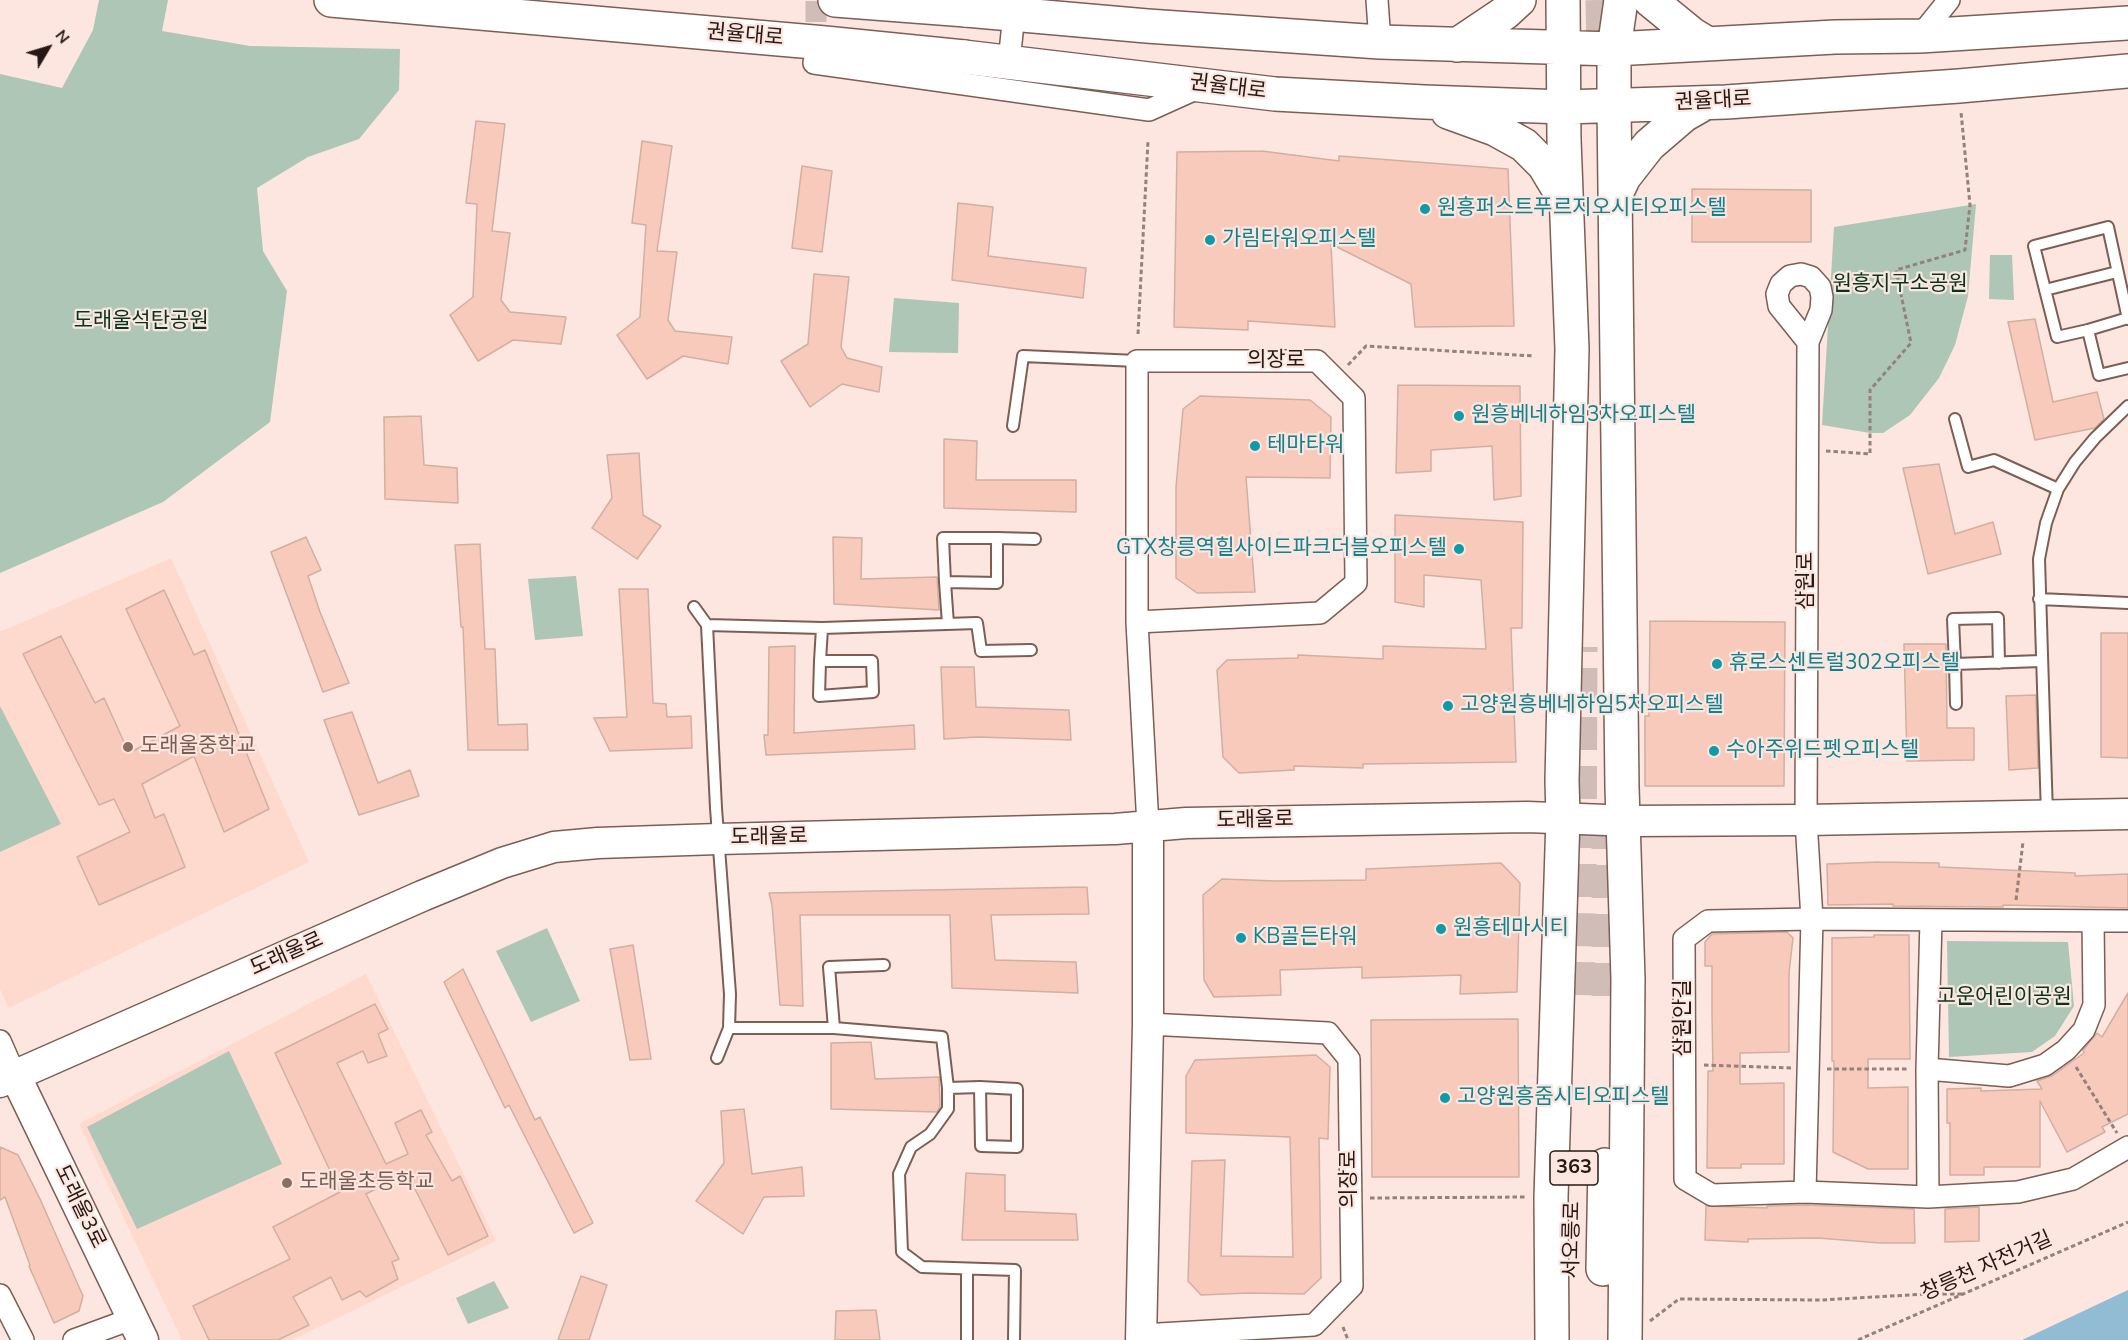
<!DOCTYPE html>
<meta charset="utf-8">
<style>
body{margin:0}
#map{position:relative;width:2128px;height:1340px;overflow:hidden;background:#fce6df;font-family:"Nunito Sans",sans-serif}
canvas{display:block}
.north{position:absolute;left:18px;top:18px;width:60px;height:60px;-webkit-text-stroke:4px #fce6df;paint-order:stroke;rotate:52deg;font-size:16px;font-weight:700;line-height:24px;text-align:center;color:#261915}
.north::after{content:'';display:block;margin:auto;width:21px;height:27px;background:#261915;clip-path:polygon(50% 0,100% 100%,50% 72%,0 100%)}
</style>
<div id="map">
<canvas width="2128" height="1340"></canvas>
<div class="north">N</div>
</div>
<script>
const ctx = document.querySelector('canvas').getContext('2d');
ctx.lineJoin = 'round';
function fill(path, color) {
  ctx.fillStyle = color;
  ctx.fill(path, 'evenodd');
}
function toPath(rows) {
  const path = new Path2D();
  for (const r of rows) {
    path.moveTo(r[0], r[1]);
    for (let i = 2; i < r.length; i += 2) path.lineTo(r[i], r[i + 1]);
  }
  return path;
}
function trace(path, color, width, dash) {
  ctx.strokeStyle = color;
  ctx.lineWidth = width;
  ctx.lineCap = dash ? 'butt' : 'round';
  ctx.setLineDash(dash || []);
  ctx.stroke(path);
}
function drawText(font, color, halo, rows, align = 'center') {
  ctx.font = font + ' "Nunito Sans","Noto Sans KR",sans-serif';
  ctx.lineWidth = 4.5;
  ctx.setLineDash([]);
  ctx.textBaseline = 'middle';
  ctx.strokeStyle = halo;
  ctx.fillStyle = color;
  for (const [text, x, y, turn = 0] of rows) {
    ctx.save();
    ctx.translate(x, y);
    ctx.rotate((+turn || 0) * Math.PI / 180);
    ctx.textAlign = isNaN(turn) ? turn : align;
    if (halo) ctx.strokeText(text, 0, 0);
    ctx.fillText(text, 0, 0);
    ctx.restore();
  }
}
fill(toPath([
 [171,558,309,862,9,1008,0,989,0,632],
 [366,974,496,1241,292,1340,182,1340,79,1124]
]), '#fedace');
fill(toPath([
 [99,0,168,0,162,31,250,46,400,49,399,90,359,139,308,157,257,188,263,251,287,291,270,422,163,502,0,573,0,74,62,88,93,30],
 [1976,204,1968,296,1955,345,1939,378,1910,415,1883,433,1870,433,1822,425,1834,227],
 [1990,255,2012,255,2014,300,1989,299],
 [894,298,959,303,958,353,889,352],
 [576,576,583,636,535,640,528,579],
 [0,706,61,824,0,852],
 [547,928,580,1001,531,1022,496,951],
 [1947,941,2068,942,2074,1006,2055,1036,2032,1052,1949,1057],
 [229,1051,282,1164,137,1229,87,1127],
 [494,1281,509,1308,468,1324,456,1298]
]), '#adc6b5');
fill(toPath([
 [2128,1290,2128,1340,2022,1340]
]), '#92bcd3');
const building = toPath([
 [476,121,505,124,492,231,510,233,501,300,510,312,566,317,561,344,513,340,478,361,450,315,473,297,477,204,466,203,476,121],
 [642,141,672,146,657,251,677,252,668,320,675,331,732,337,728,364,683,356,647,379,617,335,640,317,646,225,632,223,642,141],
 [1262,151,1339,161,1339,156,1508,169,1514,326,1415,327,1411,284,1331,244,1335,327,1248,321,1248,330,1174,327,1177,152,1262,151],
 [802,166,832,171,822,252,792,248,802,166],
 [1692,189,1811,190,1811,242,1692,242,1692,189],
 [958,203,993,207,988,256,1086,268,1083,298,952,280,958,203],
 [814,274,849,277,841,347,847,358,882,367,879,392,842,384,810,407,781,361,808,344,814,274],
 [2035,319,2053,402,2097,392,2104,419,2095,428,2035,440,2008,322,2035,319],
 [1398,385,1520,386,1521,496,1494,500,1492,446,1431,450,1431,471,1396,473,1398,385],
 [1200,396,1310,400,1331,417,1330,478,1246,477,1255,592,1197,593,1176,578,1176,487,1183,409,1200,396],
 [421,416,424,465,457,468,458,503,385,499,384,417,421,416],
 [944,439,977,441,976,480,1076,480,1076,512,944,508,944,439],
 [639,453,643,515,661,526,637,559,592,528,612,498,607,455,639,453],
 [1939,464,1955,534,1993,522,2001,554,1928,574,1903,468,1939,464],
 [1395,515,1523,522,1522,628,1511,628,1516,762,1363,764,1363,768,1294,766,1294,770,1239,773,1223,757,1217,670,1227,660,1298,658,1298,655,1383,659,1383,646,1486,649,1481,580,1424,575,1424,607,1395,602,1395,515],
 [306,537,321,570,308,576,320,612,349,683,323,692,271,552,306,537],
 [833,537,862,538,861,579,937,577,939,610,834,604,833,537],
 [480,544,485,649,495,649,498,725,527,724,528,750,468,750,463,627,461,627,455,545,480,544],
 [619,589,648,589,653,703,666,704,667,717,691,716,692,748,610,751,594,718,627,717,619,589],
 [164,590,194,655,205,650,269,809,224,832,194,756,142,784,155,818,164,814,185,867,99,905,77,857,130,832,114,799,99,805,23,654,61,636,95,703,104,698,129,753,180,726,126,609,164,590],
 [1650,621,1785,622,1784,786,1645,786,1645,716,1649,716,1650,621],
 [2101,633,2128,633,2128,758,2101,757,2101,633],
 [1904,644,1946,644,1947,728,1974,728,1974,760,1907,761,1904,644],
 [795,646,794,733,914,725,915,749,766,755,764,735,768,735,769,647,795,646],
 [941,667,974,667,976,707,1069,710,1071,740,978,737,944,739,941,667],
 [2036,695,2038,768,2009,770,2006,696,2036,695],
 [352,712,378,783,410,770,419,796,359,815,324,720,352,712],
 [1879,862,1939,863,1939,867,2075,873,2075,876,2128,874,2128,908,2003,905,2003,907,1893,906,1893,904,1828,905,1827,864,1879,862],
 [1501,863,1520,883,1517,992,1460,994,1461,975,1362,978,1362,967,1280,970,1281,995,1214,997,1204,980,1203,895,1222,879,1276,881,1366,880,1366,869,1501,863],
 [1087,887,1089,914,991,915,995,960,1076,962,1078,993,952,988,950,915,800,915,803,1006,780,1005,772,905,769,893,1087,887],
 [1787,932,1793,938,1789,973,1789,1052,1740,1053,1740,1084,1784,1083,1784,1164,1741,1164,1741,1168,1707,1168,1708,1071,1713,1071,1712,1014,1712,966,1705,966,1705,942,1712,934,1787,932],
 [1874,935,1909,935,1910,1059,1868,1059,1868,1088,1908,1087,1908,1169,1868,1169,1833,1152,1834,1061,1832,1061,1832,938,1874,937,1874,935],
 [633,945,651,1059,630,1060,610,949,633,945],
 [463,969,535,1120,540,1117,593,1223,574,1233,509,1105,505,1108,444,982,463,969],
 [2128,993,2128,1114,2102,1127,2105,1132,2067,1152,2040,1101,2040,1167,1984,1167,1984,1175,1950,1175,1950,1123,1947,1123,1947,1089,1981,1088,1981,1091,2042,1089,2037,1081,2052,1076,2084,1053,2083,1050,2097,1033,2102,1037,2128,993],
 [375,1004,388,1029,378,1034,387,1056,368,1063,363,1051,337,1063,386,1164,408,1154,395,1123,421,1110,432,1132,426,1135,452,1181,460,1176,488,1236,448,1255,407,1173,366,1194,399,1259,392,1262,398,1279,366,1297,360,1291,342,1300,331,1277,293,1297,309,1325,278,1340,209,1340,193,1306,290,1259,273,1227,340,1192,275,1053,375,1004],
 [1518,1019,1519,1177,1372,1177,1371,1020,1518,1019],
 [871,1042,875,1079,939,1077,940,1107,937,1112,831,1109,831,1043,871,1042],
 [1316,1055,1330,1067,1328,1139,1319,1138,1321,1278,1304,1294,1248,1293,1201,1295,1188,1281,1192,1161,1225,1160,1221,1256,1293,1257,1290,1137,1186,1133,1186,1076,1195,1060,1316,1055],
 [744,1109,752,1174,802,1167,804,1196,764,1197,743,1234,696,1201,724,1163,721,1111,744,1109],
 [0,1147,18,1155,40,1199,83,1296,79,1311,54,1323,29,1266,30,1265,5,1197,0,1200,0,1147],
 [966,1173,1005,1175,1005,1211,1076,1214,1078,1240,962,1240,966,1173],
 [1805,1205,1914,1209,1915,1243,1880,1243,1818,1238,1748,1239,1748,1242,1705,1240,1706,1206,1767,1208,1767,1206,1805,1205],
 [1979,1207,1979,1241,1945,1242,1945,1209,1979,1207],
 [581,1276,607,1285,589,1340,558,1340,581,1276],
 [876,1310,880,1340,835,1340,836,1311,876,1310]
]);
fill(building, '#f7cabb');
trace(building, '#d1afa2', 1.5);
trace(toPath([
 [816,53,816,0]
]), '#d1bdb7', 21, [21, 10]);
trace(toPath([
 [1602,0,1603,55],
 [1578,995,1580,905,1581,647],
 [1608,996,1608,827]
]), '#d1bdb7', 33, [33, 16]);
const lane = toPath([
 [2045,290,2117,272],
 [2128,319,2108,227,2034,246,2057,337,2088,330,2099,375,2128,368],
 [2088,330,2128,318],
 [1955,419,1968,467,1994,460,2058,489],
 [1013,426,1023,356,1137,361],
 [997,538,1035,539],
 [945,582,997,583,997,538,943,538,945,582,948,624],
 [2039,599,2128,603],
 [694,607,707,625,716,808,730,994,729,1028,717,1058],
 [707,625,822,628,977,623,981,651,1031,650],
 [820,661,872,661,873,692,819,696,820,661,822,628],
 [1999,663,1998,618,1953,619,1955,664,2041,661],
 [1955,664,1956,704],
 [2047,815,2039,559,2046,523,2058,489,2075,462,2095,438,2128,406],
 [729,1028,834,1028,942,1037,948,1088,948,1109,930,1134,911,1147,899,1174,902,1252,922,1267,1015,1270,1014,1340],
 [834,1028,829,967,884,965],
 [948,1088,980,1087,1017,1089,1017,1147,981,1146,980,1087],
 [967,1270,967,1340]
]);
const street = toPath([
 [1377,0,1380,42],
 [1920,36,1949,0],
 [816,53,814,63,1149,110,1200,87],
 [1009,62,1015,4],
 [1137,622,1320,613,1356,583,1354,398,1317,361,1137,361,1137,622,1148,826],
 [2128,921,1812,919,1708,921,1684,939,1685,1179,1712,1195,1805,1192,1928,1197,2018,1192,2073,1179,2128,1147],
 [0,1041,15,1075],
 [1927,1069,2009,1076,2045,1065,2066,1050,2084,1030,2094,1005,2093,921],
 [1805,1192,1812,919,1806,820,1808,342,1821,310,1822,297,1820,287,1811,277,1801,274,1790,276,1781,284,1777,294,1779,306,1808,342],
 [1928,1197,1927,1069,1931,920],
 [0,1295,23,1340],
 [1142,1335,1314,1325,1352,1286,1349,1059,1328,1033,1148,1024],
 [74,1340,134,1318]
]);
const secondary = toPath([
 [15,1075,143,1340],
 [0,1082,422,896,502,863,554,847,598,843,718,839,1115,829,1186,823,1527,817,1633,821,1806,820,2128,814],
 [1141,1340,1148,1024,1148,826]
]);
const primary = toPath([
 [1621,0,1614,49,1614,105,1622,787,1628,979,1625,1340],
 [1650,0,1693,35,1708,44],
 [966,10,1147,26,1380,42,1614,49,1835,37,1920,36,2128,23],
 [1457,45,1506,12,1519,0],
 [964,57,1275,94,1424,102,1564,107,1726,102,1959,86,2128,71],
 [1448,112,1495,129,1524,145,1544,165,1565,200],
 [1616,194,1624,177,1649,145,1684,115,1705,103],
 [1603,1269,1605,1165],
 [1552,1340,1551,1197,1563,817,1562,781,1572,349,1564,140,1563,0]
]);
const highway = toPath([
 [331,0,825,43,964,57],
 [835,0,966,10]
]);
trace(lane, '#7d5e53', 14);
trace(street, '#7d5e53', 24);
trace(secondary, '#7d5e53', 33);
trace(primary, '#7d5e53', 36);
trace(highway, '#7d5e53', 36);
trace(toPath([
 [1138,334,1148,141],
 [1348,365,1366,346,1534,356],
 [1826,451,1870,454,1870,390,1911,343,1896,270,1965,250,1970,205,1961,112],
 [2016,900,2023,842],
 [1704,1065,1791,1068],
 [2076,1067,2117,1133],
 [1827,1069,1908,1069],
 [1370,1198,1526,1197],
 [1650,1321,1679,1299,1822,1300,1926,1294,1962,1294],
 [1343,1327,1348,1340],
 [1858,1340,2128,1222]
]), '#93817c', 3, [4.5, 3]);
trace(lane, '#fff', 10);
trace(street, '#fff', 21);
trace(secondary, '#fff', 30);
trace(primary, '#fff', 33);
trace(highway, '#fff', 33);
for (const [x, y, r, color] of [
 [1425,209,6,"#0f9aa8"],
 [1210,240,6,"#0f9aa8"],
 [1459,416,6,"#0f9aa8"],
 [1255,446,6,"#0f9aa8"],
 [1459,549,6,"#0f9aa8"],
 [1717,664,6,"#0f9aa8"],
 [1448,706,6,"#0f9aa8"],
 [128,747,6,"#8d6e63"],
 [1714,751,6,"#0f9aa8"],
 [1441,929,6,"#0f9aa8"],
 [1241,938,6,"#0f9aa8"],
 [1445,1098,6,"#0f9aa8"],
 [287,1183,6,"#8d6e63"]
]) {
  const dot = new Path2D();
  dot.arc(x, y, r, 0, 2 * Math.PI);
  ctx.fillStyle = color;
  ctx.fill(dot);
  trace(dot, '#fce6df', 2);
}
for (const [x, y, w] of [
 [1574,1168,48]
]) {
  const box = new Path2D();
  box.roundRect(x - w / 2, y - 17, w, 34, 4.5);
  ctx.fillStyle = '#fce6df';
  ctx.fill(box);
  trace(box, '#261915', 1.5);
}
drawText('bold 20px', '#261915', null, [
 ["363",1574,1168]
]);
drawText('21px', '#261915', '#fce6df', [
 ["권율대로",745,36,5],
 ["권율대로",1228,88,7],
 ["권율대로",1713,102,-3],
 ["의장로",1276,361],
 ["삼원로",1807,581,-90],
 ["도래울로",1255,821,-1],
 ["도래울로",769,838,-1],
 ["도래울로",287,955,-24],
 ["삼원안길",1684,1018,-90],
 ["의장로",1350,1179,-90],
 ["도래울3로",79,1207,64],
 ["서오릉로",1573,1240,-89],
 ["창릉천 자전거길",1987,1267,-24]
]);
drawText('21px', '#0d838f', '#fce6df', [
 ["원흥퍼스트푸르지오시티오피스텔",1437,209],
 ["가림타워오피스텔",1222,240],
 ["원흥베네하임3차오피스텔",1471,416],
 ["테마타워",1267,446],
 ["GTX창릉역힐사이드파크더블오피스텔",1447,549,"right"],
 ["휴로스센트럴302오피스텔",1729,664],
 ["고양원흥베네하임5차오피스텔",1460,706],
 ["수아주위드펫오피스텔",1726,751],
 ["원흥테마시티",1453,929],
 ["KB골든타워",1253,938],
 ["고양원흥줌시티오피스텔",1457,1098]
], 'left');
drawText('21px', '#02361d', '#fce6df', [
 ["원흥지구소공원",1900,285],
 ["도래울석탄공원",141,322],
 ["고운어린이공원",2004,998]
]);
drawText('21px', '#785e54', '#fce6df', [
 ["도래울중학교",140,747],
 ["도래울초등학교",299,1183]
], 'left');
</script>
